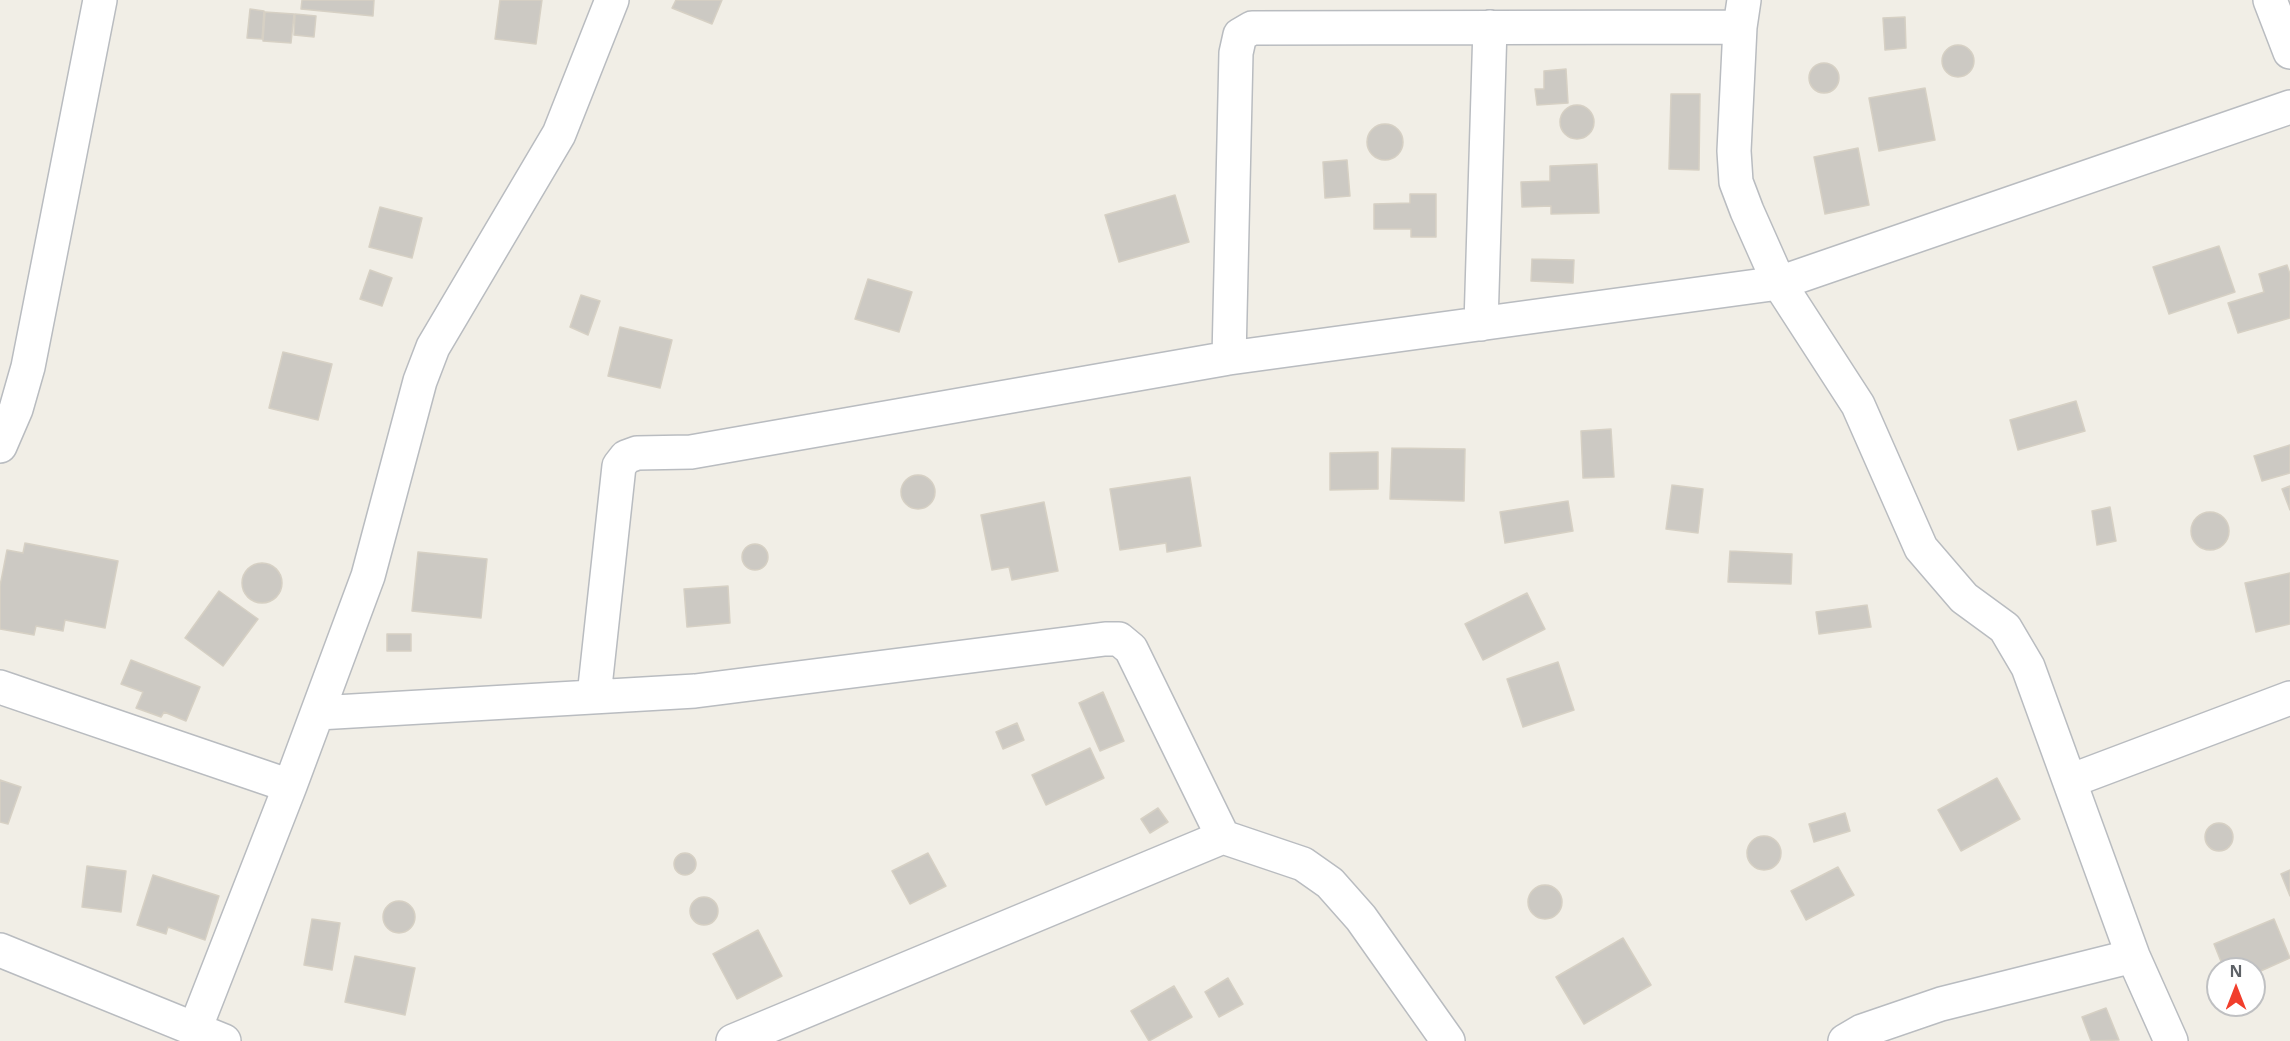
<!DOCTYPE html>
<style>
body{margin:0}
#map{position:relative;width:2290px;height:1041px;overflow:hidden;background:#f1eee6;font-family:"Open Sans",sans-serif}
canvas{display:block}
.north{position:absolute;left:2206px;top:957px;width:60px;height:60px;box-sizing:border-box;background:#fff;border:2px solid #bfc0c2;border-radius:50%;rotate:0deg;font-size:16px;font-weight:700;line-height:24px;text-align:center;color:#5e6267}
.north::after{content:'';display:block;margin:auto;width:21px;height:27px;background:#f13e2c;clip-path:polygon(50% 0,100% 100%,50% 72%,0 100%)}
</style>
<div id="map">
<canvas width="2290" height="1041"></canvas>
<div class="north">N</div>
</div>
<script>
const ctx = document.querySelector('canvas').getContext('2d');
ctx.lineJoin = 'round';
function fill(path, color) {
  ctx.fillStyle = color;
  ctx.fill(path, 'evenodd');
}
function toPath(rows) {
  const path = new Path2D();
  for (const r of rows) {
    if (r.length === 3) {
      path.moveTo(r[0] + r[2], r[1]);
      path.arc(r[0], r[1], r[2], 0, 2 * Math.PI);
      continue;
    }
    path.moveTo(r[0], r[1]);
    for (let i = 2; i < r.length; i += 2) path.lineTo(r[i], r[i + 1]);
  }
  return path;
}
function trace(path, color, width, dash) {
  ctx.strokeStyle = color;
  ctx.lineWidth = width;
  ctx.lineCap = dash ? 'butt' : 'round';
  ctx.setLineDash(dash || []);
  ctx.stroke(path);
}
const building = toPath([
 [302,0,374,0,373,16,301,9,302,0],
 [500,0,542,0,536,44,495,39,500,0],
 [676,0,722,0,712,24,672,8,676,0],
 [250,9,264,11,262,39,247,38,250,9],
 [265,12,294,14,291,43,263,41,265,12],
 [295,14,316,16,314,37,294,35,295,14],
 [1905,17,1906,48,1885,50,1883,18,1905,17],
 [1958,61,16],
 [1824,78,15],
 [1566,69,1568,103,1537,105,1535,89,1544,89,1544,71,1566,69],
 [1925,88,1935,140,1879,151,1869,98,1925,88],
 [1671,94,1700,94,1699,170,1669,169,1671,94],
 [1577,122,17],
 [1385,142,18],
 [1858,148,1869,205,1825,214,1814,157,1858,148],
 [1347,160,1350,196,1325,198,1323,162,1347,160],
 [1597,164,1599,213,1551,214,1551,206,1522,207,1521,182,1550,181,1550,166,1597,164],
 [1410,194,1436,194,1436,237,1411,237,1411,229,1374,229,1374,204,1410,203,1410,194],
 [1175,195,1189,242,1119,262,1105,215,1175,195],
 [380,207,422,218,412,258,369,247,380,207],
 [2219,246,2235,292,2169,314,2153,267,2219,246],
 [1532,259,1574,260,1573,283,1531,281,1532,259],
 [2287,265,2290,274,2290,318,2238,333,2228,303,2264,292,2259,274,2287,265],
 [370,270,392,278,382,306,360,299,370,270],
 [868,279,912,292,899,332,855,319,868,279],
 [581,295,600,301,588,335,570,327,581,295],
 [620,327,672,340,660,388,608,376,620,327],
 [283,352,332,364,318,420,269,408,283,352],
 [2076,401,2085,431,2018,450,2010,420,2076,401],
 [1611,429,1614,477,1583,478,1581,431,1611,429],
 [2290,445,2290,473,2262,481,2254,456,2290,445],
 [1392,448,1465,449,1464,501,1390,499,1392,448],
 [1378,452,1378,489,1330,490,1330,453,1378,452],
 [918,492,17],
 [1190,477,1201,546,1167,552,1166,543,1120,550,1110,489,1190,477],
 [1672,485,1703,489,1698,533,1666,529,1672,485],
 [2290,486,2290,510,2282,489,2290,486],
 [1568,501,1573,531,1505,543,1500,512,1568,501],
 [1044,502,1058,571,1012,580,1009,567,992,570,981,515,1044,502],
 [2110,507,2116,541,2097,545,2092,511,2110,507],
 [2210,531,19],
 [25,543,118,561,105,628,65,620,63,631,36,626,34,635,0,629,0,586,7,550,23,553,25,543],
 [755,557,13],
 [1730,551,1792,554,1791,584,1728,582,1730,551],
 [418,552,487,559,481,618,412,611,418,552],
 [262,583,20],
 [2290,573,2290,624,2256,632,2245,583,2290,573],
 [728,586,730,623,687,627,684,589,728,586],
 [219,591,258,619,223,666,185,638,219,591],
 [1527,593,1545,629,1483,660,1465,624,1527,593],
 [1867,605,1871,627,1819,634,1816,612,1867,605],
 [387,634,411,634,411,651,387,651,387,634],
 [131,660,200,687,186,721,164,712,161,717,136,708,143,692,121,684,131,660],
 [1558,662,1574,710,1523,727,1507,679,1558,662],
 [1103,692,1124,741,1100,751,1079,703,1103,692],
 [1017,723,1024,740,1003,749,996,732,1017,723],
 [1090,748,1104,778,1046,805,1032,775,1090,748],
 [1997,778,2020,819,1961,851,1938,810,1997,778],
 [0,780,21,787,8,824,0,822,0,780],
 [1158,808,1168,822,1150,833,1141,819,1158,808],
 [1845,813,1850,831,1814,842,1809,824,1845,813],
 [2219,837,14],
 [1764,853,17],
 [685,864,11],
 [928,853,946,886,910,904,892,871,928,853],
 [87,866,126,871,121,912,82,907,87,866],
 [1838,867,1854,895,1806,920,1791,891,1838,867],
 [2290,870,2290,896,2281,874,2290,870],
 [153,875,219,896,205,940,168,927,166,934,137,925,153,875],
 [1545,902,17],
 [704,911,14],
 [399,917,16],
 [312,919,340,923,332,970,304,965,312,919],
 [2274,919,2290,958,2254,974,2254,969,2224,969,2214,944,2274,919],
 [758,930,782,976,737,999,713,954,758,930],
 [1623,938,1651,985,1584,1024,1556,977,1623,938],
 [355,956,415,968,405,1015,345,1002,355,956],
 [1228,978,1243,1004,1219,1017,1205,992,1228,978],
 [1174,986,1192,1017,1149,1041,1131,1011,1174,986],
 [2106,1008,2119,1040,2091,1041,2082,1017,2106,1008]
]);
fill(building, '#ccc9c3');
trace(building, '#d6d0c4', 1.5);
const street = toPath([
 [1744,0,1740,27,1734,151,1736,182,1747,211,1779,283,1858,405,1921,548,1964,598,2005,628,2028,667,2133,956,2171,1041],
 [2270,0,2290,52],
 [1481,324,1490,27],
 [1229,358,1236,53,1240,35,1252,28,1740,27],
 [0,446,16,409,28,367,100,0],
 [0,687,290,786],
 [594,696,619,466,626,457,637,453,691,452,1229,358,1779,283,2290,107],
 [318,713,695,691,1105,639,1119,639,1131,649,1223,837,1303,864,1330,883,1361,918,1448,1041],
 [2070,781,2290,698],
 [0,950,224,1041],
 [195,1029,290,786,368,576,420,381,433,347,559,134,612,0],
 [733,1041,1223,837],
 [1845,1041,1862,1031,1941,1004,2133,956]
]);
trace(street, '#b9bcc0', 36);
trace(street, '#fff', 33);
</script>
